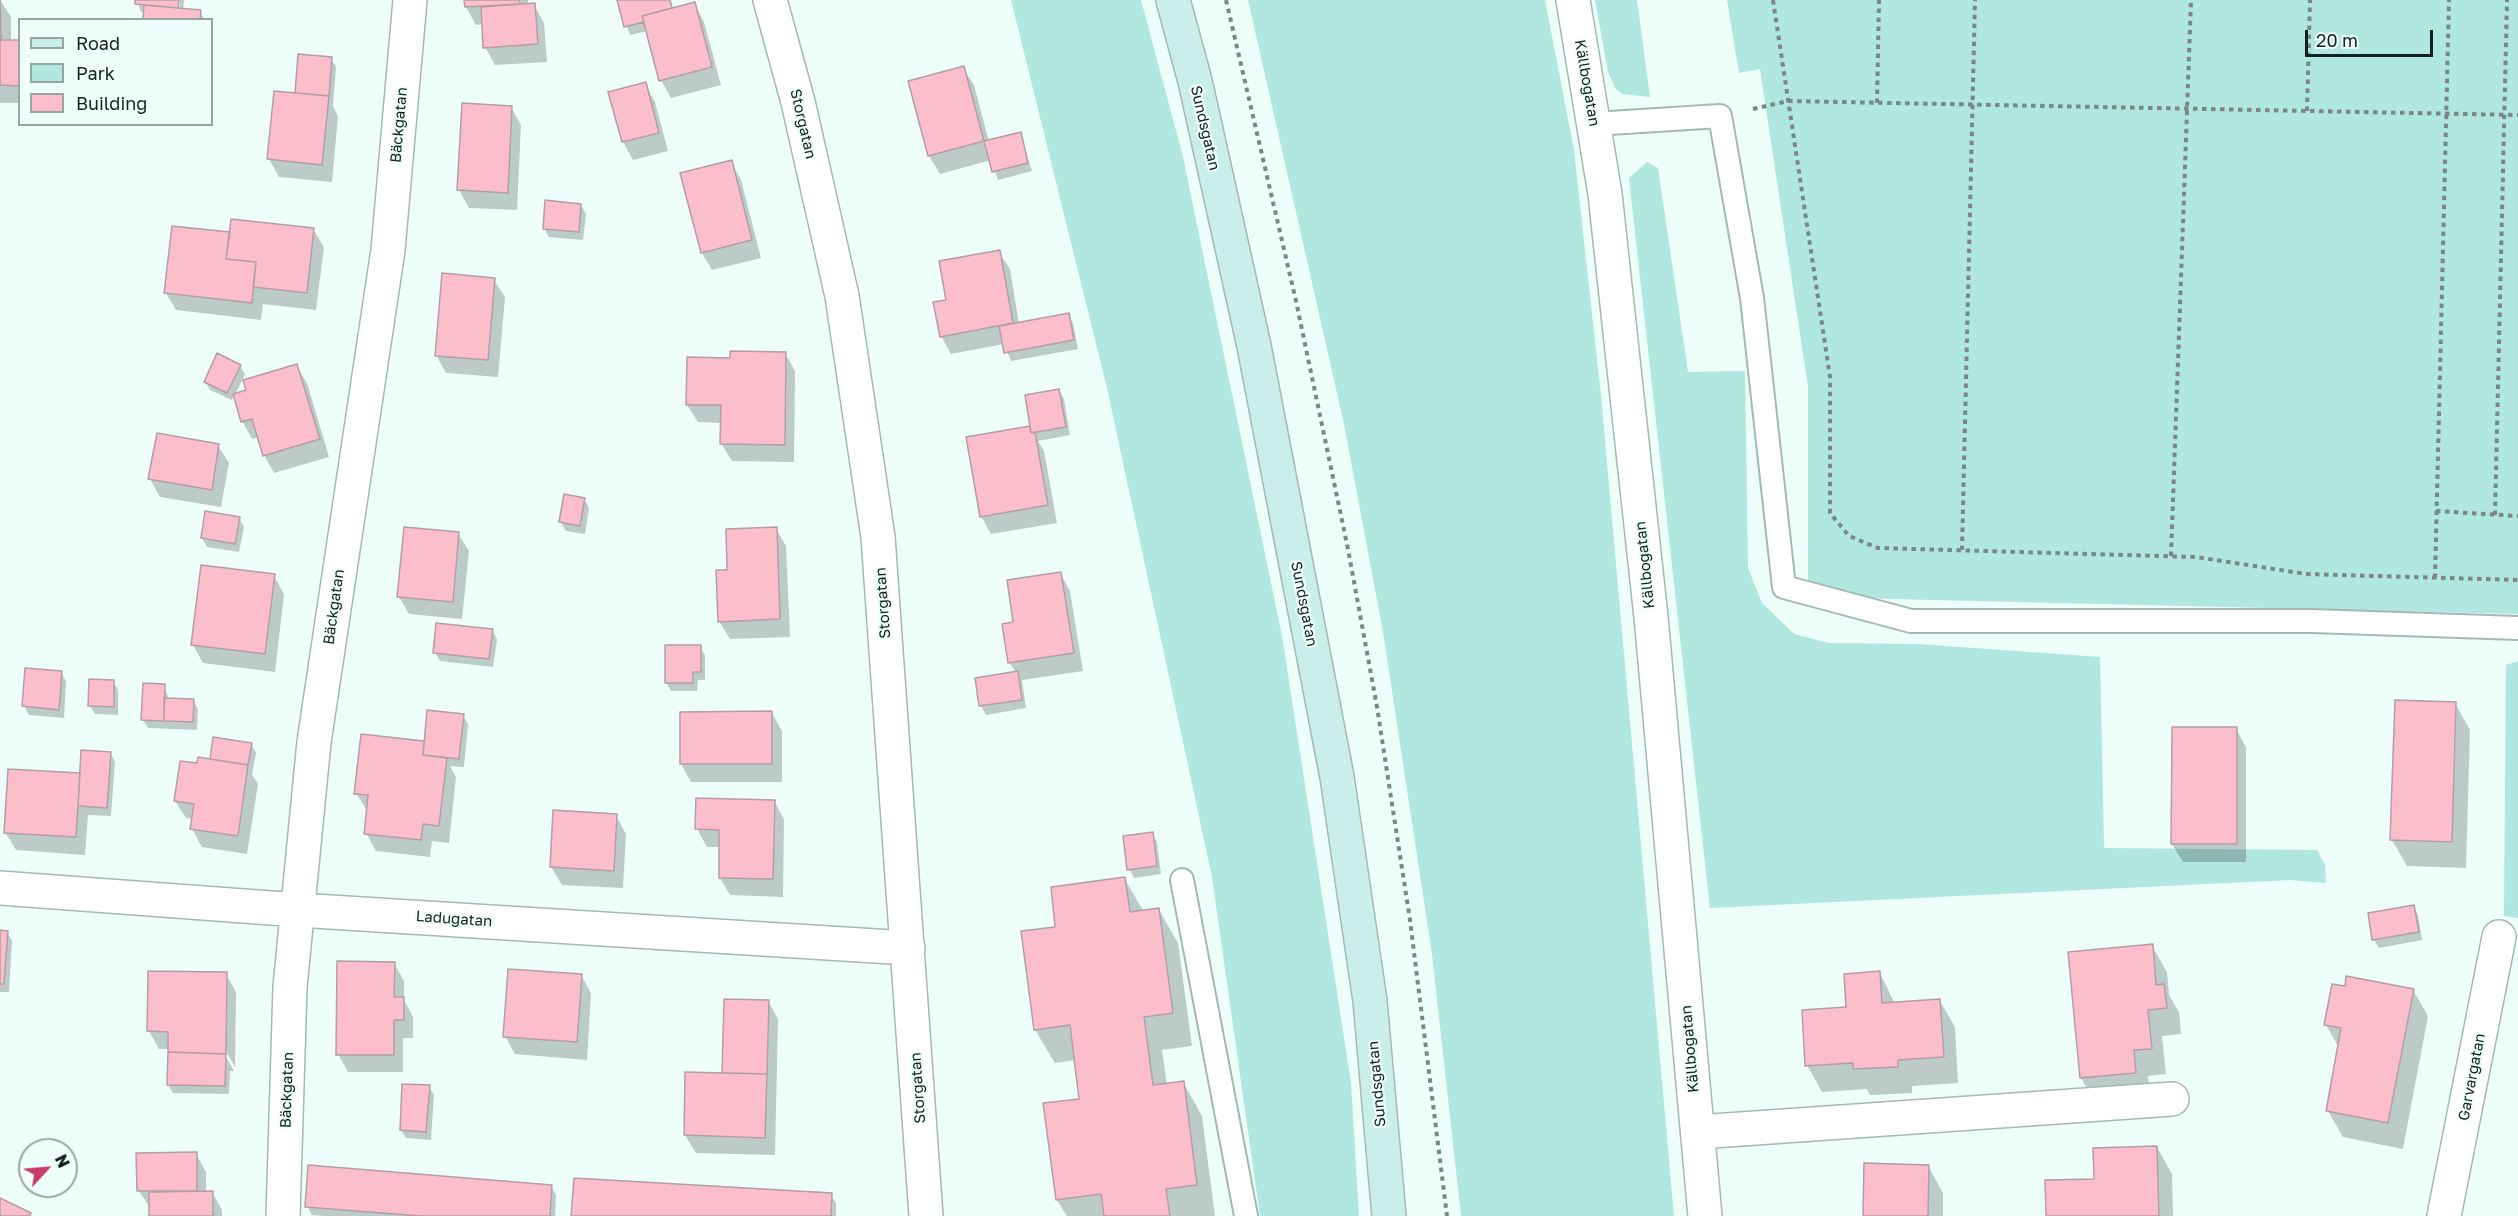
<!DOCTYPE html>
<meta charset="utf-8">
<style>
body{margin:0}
#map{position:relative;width:2518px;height:1216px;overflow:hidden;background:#edfefb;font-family:"Golos Text",sans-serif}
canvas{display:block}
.legend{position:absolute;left:18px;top:18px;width:195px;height:108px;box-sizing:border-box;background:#edfefb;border:2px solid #98a5a3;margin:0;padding:8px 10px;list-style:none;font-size:18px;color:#18201f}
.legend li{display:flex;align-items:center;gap:12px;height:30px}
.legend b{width:30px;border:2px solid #98a5a3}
.north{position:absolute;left:18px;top:1138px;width:60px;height:60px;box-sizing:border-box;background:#edfefb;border:2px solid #98a5a3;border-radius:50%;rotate:64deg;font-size:16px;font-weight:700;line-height:24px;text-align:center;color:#18201f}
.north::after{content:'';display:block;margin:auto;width:21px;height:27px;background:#c93d6e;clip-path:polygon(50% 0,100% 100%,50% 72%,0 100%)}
.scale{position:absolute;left:2305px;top:30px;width:128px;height:27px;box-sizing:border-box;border:3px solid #18201f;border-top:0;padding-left:8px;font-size:18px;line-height:21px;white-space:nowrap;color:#18201f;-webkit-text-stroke:4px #edfefb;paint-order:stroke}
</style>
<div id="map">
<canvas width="2518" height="1216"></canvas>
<ul class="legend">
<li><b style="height:8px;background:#caefeb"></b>Road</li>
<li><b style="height:16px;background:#b0e7de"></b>Park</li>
<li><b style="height:16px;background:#fcbdcc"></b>Building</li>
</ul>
<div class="north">N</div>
<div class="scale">20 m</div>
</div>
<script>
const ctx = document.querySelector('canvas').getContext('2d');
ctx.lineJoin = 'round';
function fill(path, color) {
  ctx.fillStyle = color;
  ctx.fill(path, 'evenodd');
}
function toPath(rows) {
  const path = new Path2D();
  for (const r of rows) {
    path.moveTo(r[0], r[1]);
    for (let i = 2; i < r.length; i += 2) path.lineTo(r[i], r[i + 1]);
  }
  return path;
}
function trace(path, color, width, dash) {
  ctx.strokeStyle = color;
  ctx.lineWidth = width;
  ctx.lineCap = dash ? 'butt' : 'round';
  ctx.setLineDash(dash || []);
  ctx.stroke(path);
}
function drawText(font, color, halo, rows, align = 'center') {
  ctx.font = font + ' "Golos Text",sans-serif';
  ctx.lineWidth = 4.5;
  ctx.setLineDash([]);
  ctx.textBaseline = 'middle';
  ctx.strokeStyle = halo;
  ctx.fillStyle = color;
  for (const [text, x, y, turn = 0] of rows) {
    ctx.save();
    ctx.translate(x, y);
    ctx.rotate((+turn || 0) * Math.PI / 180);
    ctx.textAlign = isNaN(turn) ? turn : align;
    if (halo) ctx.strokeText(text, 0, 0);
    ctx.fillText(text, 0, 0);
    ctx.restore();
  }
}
fill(toPath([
 [1011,0,1141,0,1183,157,1282,636,1351,1083,1359,1216,1260,1216,1212,877,1107,388],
 [1248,0,1545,0,1574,150,1601,396,1674,1216,1461,1216,1432,954,1383,632,1344,424],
 [1595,0,1637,0,1650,97,1622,94,1615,88,1608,72],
 [1727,0,2518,0,2518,614,1808,597,1808,387,1760,69,1739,73],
 [1647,162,1658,168,1688,372,1745,371,1748,568,1762,603,1794,634,1829,643,1917,644,2100,657,2104,848,2317,850,2325,865,2326,883,2290,880,1710,908,1629,178],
 [2518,661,2518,918,2504,916,2506,665]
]), '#b0e7de');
fill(toPath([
 [0,0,11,17,11,42,20,42,20,103,0,103],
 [137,0,177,0,179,16,180,0,184,0,183,10,200,12,205,20,144,20,145,12,141,12],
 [466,0,528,0,528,5,534,5,544,23,547,62,495,65,485,47,483,24,476,25,466,7],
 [618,0,671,0,673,9,694,4,704,22,721,85,671,98,661,80,648,31,630,35],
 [331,59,336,67,333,106,338,116,332,182,279,177,269,159],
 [963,68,974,85,989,142,1020,134,1032,171,998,180,991,160,940,174,929,156,909,82],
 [645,84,655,102,668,151,633,160,623,142,610,93],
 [463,105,511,107,521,125,517,210,469,208,459,190],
 [731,162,741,180,761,258,712,270,702,253],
 [581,205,586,214,583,240,549,237,544,228],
 [313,229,324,247,316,310,263,304,261,320,176,310,166,293,231,234],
 [999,252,1010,269,1019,324,1068,315,1073,323,1078,349,1011,361,1004,344,951,354,941,336,948,301],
 [494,280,505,297,498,377,446,373,436,355],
 [785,353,795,371,794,462,732,461,721,443,722,423,698,422,687,405,731,360],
 [240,366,245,374,235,395,248,391,296,366,307,383,329,457,274,473,264,455,259,437,252,439,242,421,234,395,232,400,210,390,205,381],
 [1059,390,1064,399,1070,435,1038,441,1044,451,1057,523,991,534,981,516,1032,427],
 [218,446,229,463,221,507,160,497,150,479],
 [584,499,589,508,585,534,566,531,561,522],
 [239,518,244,527,239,552,207,547,202,538],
 [776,529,786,546,790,637,730,639,719,621,729,571],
 [458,534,469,551,462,619,409,614,399,597],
 [1060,573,1070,591,1083,671,1022,680,1026,708,986,715,981,706,977,680,1016,673,1010,663,1004,625,1015,623],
 [274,576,284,594,275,672,203,663,193,645],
 [492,630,497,639,493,667,440,661,435,652],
 [700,647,705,655,705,680,698,680,697,691,671,691,666,682],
 [61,672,66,681,64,718,29,715,24,706],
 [113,681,118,690,118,715,95,714,90,706],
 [164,686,169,699,193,700,198,709,197,730,148,728,143,720],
 [2455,703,2470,730,2466,868,2407,866,2392,840],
 [681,713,772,713,782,731,782,782,691,782,681,764],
 [463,716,468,724,464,767,450,766,456,777,449,843,432,841,430,857,376,851,366,833,368,812,356,793,423,743,425,746],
 [2236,729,2246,747,2246,862,2183,862,2172,844],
 [251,744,256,753,252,775,258,784,247,854,202,847,192,829,193,819,186,818,175,801,199,765],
 [110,753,115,762,111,816,88,815,85,855,16,850,5,832],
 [774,801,784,819,783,897,730,895,720,878,721,847,707,847,697,829],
 [616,816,626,834,623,888,562,885,551,867],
 [1152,834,1157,842,1161,874,1134,878,1129,869],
 [1124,878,1144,912,1159,910,1178,943,1192,1046,1162,1050,1167,1085,1183,1082,1202,1116,1215,1216,1067,1216,1057,1200,1045,1105,1081,1100,1076,1060,1055,1063,1035,1030,1057,929],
 [2413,906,2418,915,2422,940,2379,948,2374,940],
 [0,932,7,932,12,941,9,992,0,992],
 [2152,946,2167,972,2169,995,2179,1012,2181,1034,2162,1036,2166,1074,2148,1076,2150,1099,2096,1104,2081,1078],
 [394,963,404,981,404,1000,413,1017,413,1038,403,1038,403,1072,348,1072,338,1054],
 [1880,973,1895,1004,1940,1001,1955,1027,1958,1083,1912,1086,1912,1093,1870,1095,1867,1089,1822,1092,1807,1065,1848,1008],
 [226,974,236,992,235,1067,223,1046,221,1048,234,1071,230,1071,229,1094,173,1093,168,1085,169,1049,159,1049,149,1031],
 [581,975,591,993,587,1060,515,1054,505,1036],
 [2413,990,2428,1016,2403,1149,2343,1137,2328,1111,2339,1048,2326,1025],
 [768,1001,778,1019,775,1155,696,1153,685,1135,687,1074,723,1075],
 [429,1086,434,1095,431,1140,406,1138,401,1130],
 [2157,1147,2172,1174,2173,1216,2048,1216,2095,1180],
 [138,1154,196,1154,206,1172,206,1192,212,1192,222,1210,222,1216,151,1216,151,1209,139,1191],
 [1928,1166,1943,1193,1943,1216,1865,1216],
 [551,1186,556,1195,555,1216,323,1216,312,1215,307,1206],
 [831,1195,836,1203,836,1216,573,1216]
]), '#0003');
const building = toPath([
 [0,0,1,40,20,40,20,86,0,85,0,0],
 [135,0,179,0,178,8,135,4,135,0],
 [464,0,519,0,520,4,465,7,464,0],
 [617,0,670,0,672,8,642,16,644,22,624,27,617,0],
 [695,2,712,67,659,81,642,16,695,2],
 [535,3,538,44,483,48,481,7,535,3],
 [144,5,201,10,200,20,143,20,144,5],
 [298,54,332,57,329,96,295,93,298,54],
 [964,66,984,141,928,156,908,81,964,66],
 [646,82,659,133,622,142,608,92,646,82],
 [274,91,329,96,322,165,267,159,274,91],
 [462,103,512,106,508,193,457,190,462,103],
 [1021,132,1028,163,992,172,984,141,1021,132],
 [732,160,752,240,701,253,680,173,732,160],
 [545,200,581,204,579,232,543,229,545,200],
 [231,219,314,228,307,293,253,287,256,262,226,259,231,219],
 [172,226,230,232,226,259,256,262,252,303,164,293,172,226],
 [1000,250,1013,323,940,337,933,302,946,300,939,261,1000,250],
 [442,273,495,278,488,360,435,356,442,273],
 [1069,313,1074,340,1004,353,999,326,1069,313],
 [730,351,786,352,785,445,720,444,721,405,686,405,687,357,730,358,730,351],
 [217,353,241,365,227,393,204,382,217,353],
 [297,364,320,439,263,456,252,419,241,422,233,394,246,390,243,380,297,364],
 [1059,389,1066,427,1031,433,1025,395,1059,389],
 [1030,426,1031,433,1035,432,1048,505,980,517,966,437,1030,426],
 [157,433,219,444,212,490,148,479,157,433],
 [564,494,585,498,580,526,559,522,564,494],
 [205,511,240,517,235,544,201,538,205,511],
 [404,527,459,532,453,602,397,597,404,527],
 [777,527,780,619,718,622,716,570,727,570,726,529,777,527],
 [201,565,275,574,265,654,191,645,201,565],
 [1061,572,1074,653,1008,663,1002,624,1013,622,1007,580,1061,572],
 [436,623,493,629,489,659,433,653,436,623],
 [665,645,701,645,701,672,693,672,693,683,665,683,665,645],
 [25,668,62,671,59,710,22,706,25,668],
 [1018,671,1022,700,979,706,975,678,1018,671],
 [89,679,114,680,114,707,88,706,89,679],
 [143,683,165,684,164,721,141,720,143,683],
 [164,698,194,699,193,722,164,721,164,698],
 [2395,700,2456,702,2452,842,2390,840,2395,700],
 [427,710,464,714,459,759,423,755,427,710],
 [772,711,772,764,680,764,680,712,772,711],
 [2172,727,2237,727,2237,844,2171,844,2172,727],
 [361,734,424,741,423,755,447,758,439,826,423,824,421,840,364,834,368,795,354,794,361,734],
 [213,737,252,743,248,765,210,759,213,737],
 [81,750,111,752,107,808,78,806,81,750],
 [198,757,248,765,238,836,190,829,194,804,174,801,180,761,197,763,198,757],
 [8,769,80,773,76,837,4,833,8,769],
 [696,798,775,800,773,879,719,878,719,830,695,829,696,798],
 [553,810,617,814,614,871,550,867,553,810],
 [1153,832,1157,866,1127,870,1123,836,1153,832],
 [1125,877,1130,912,1159,908,1173,1013,1144,1017,1153,1085,1184,1081,1197,1185,1166,1189,1170,1216,1104,1216,1101,1194,1056,1200,1043,1103,1079,1099,1070,1025,1034,1030,1021,931,1055,927,1051,887,1125,877],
 [2414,905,2419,932,2372,940,2368,913,2414,905],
 [0,930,8,931,4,984,0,984,0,930],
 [2153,944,2156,985,2164,984,2167,1008,2148,1010,2152,1049,2134,1050,2136,1073,2080,1078,2068,952,2153,944],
 [337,961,395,962,394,997,404,997,404,1020,394,1020,394,1055,336,1055,337,961],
 [508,969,582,974,577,1042,503,1037,508,969],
 [148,971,227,972,226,1054,168,1052,168,1032,147,1031,148,971],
 [1880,971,1882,1003,1940,999,1944,1057,1898,1060,1898,1067,1853,1069,1853,1063,1805,1066,1802,1010,1846,1007,1844,974,1880,971],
 [2346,976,2414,989,2388,1123,2326,1111,2341,1028,2324,1025,2332,984,2345,986,2346,976],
 [724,999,769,1000,767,1074,722,1073,724,999],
 [168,1052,226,1054,225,1086,167,1085,168,1052],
 [685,1072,767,1074,765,1138,684,1135,685,1072],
 [402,1084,430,1085,426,1132,400,1130,402,1084],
 [2157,1146,2159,1216,2046,1216,2045,1180,2094,1179,2093,1148,2157,1146],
 [197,1152,197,1191,137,1191,136,1153,197,1152],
 [1864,1163,1929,1165,1928,1216,1863,1216,1864,1163],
 [308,1165,552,1185,550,1216,420,1216,305,1207,308,1165],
 [574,1178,832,1193,831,1216,571,1216,574,1178],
 [213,1191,213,1216,149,1216,149,1192,213,1191],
 [0,1198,31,1213,30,1216,0,1216,0,1198]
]);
fill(building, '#fcbdcc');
trace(building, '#b29ea3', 1.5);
const lane = toPath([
 [1594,124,1720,116,1752,298,1784,587,1911,621,2312,621,2518,628],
 [1182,880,1246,1216]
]);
const street = toPath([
 [770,0,798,102,842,296,878,537,926,1216],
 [1573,0,1605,194,1651,617,1705,1216],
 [0,888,298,910,908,948],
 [1698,1132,2172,1099],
 [283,1216,290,987,314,742,388,250,410,0],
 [2444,1216,2499,937]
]);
const secondary = toPath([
 [1173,0,1195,81,1254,346,1337,777,1370,1001,1389,1216]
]);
trace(lane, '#a4b9b5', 26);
trace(street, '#a4b9b5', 36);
trace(secondary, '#a4b9b5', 36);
trace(toPath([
 [1226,0,1296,301,1348,549,1377,707,1410,920,1447,1216],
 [1773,0,1830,377,1830,513,1849,536,1878,548,2196,557,2306,574,2518,580],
 [1877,103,1879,0],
 [1753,109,1788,101,2518,115],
 [2307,111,2310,0],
 [2436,511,2518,516],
 [2495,515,2507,0],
 [1962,550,1975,0],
 [2171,556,2191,0],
 [2435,578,2449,0]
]), '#7b8785', 4, [4.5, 4.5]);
trace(lane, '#fff', 22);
trace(street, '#fff', 33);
trace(secondary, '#caefeb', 33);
drawText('15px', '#18201f', '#edfefb', [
 ["Källbogatan",1587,83,80],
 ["Storgatan",803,124,77],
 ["Bäckgatan",399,125,-85],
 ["Sundsgatan",1205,128,77],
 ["Källbogatan",1645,565,-96],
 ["Storgatan",883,603,-94],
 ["Sundsgatan",1304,604,79],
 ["Bäckgatan",334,607,-82],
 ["Ladugatan",454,919,4],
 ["Källbogatan",1690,1049,-95],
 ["Garvargatan",2472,1077,-79],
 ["Sundsgatan",1377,1084,-95],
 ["Storgatan",918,1088,-94],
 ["Bäckgatan",287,1090,-88]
]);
</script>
